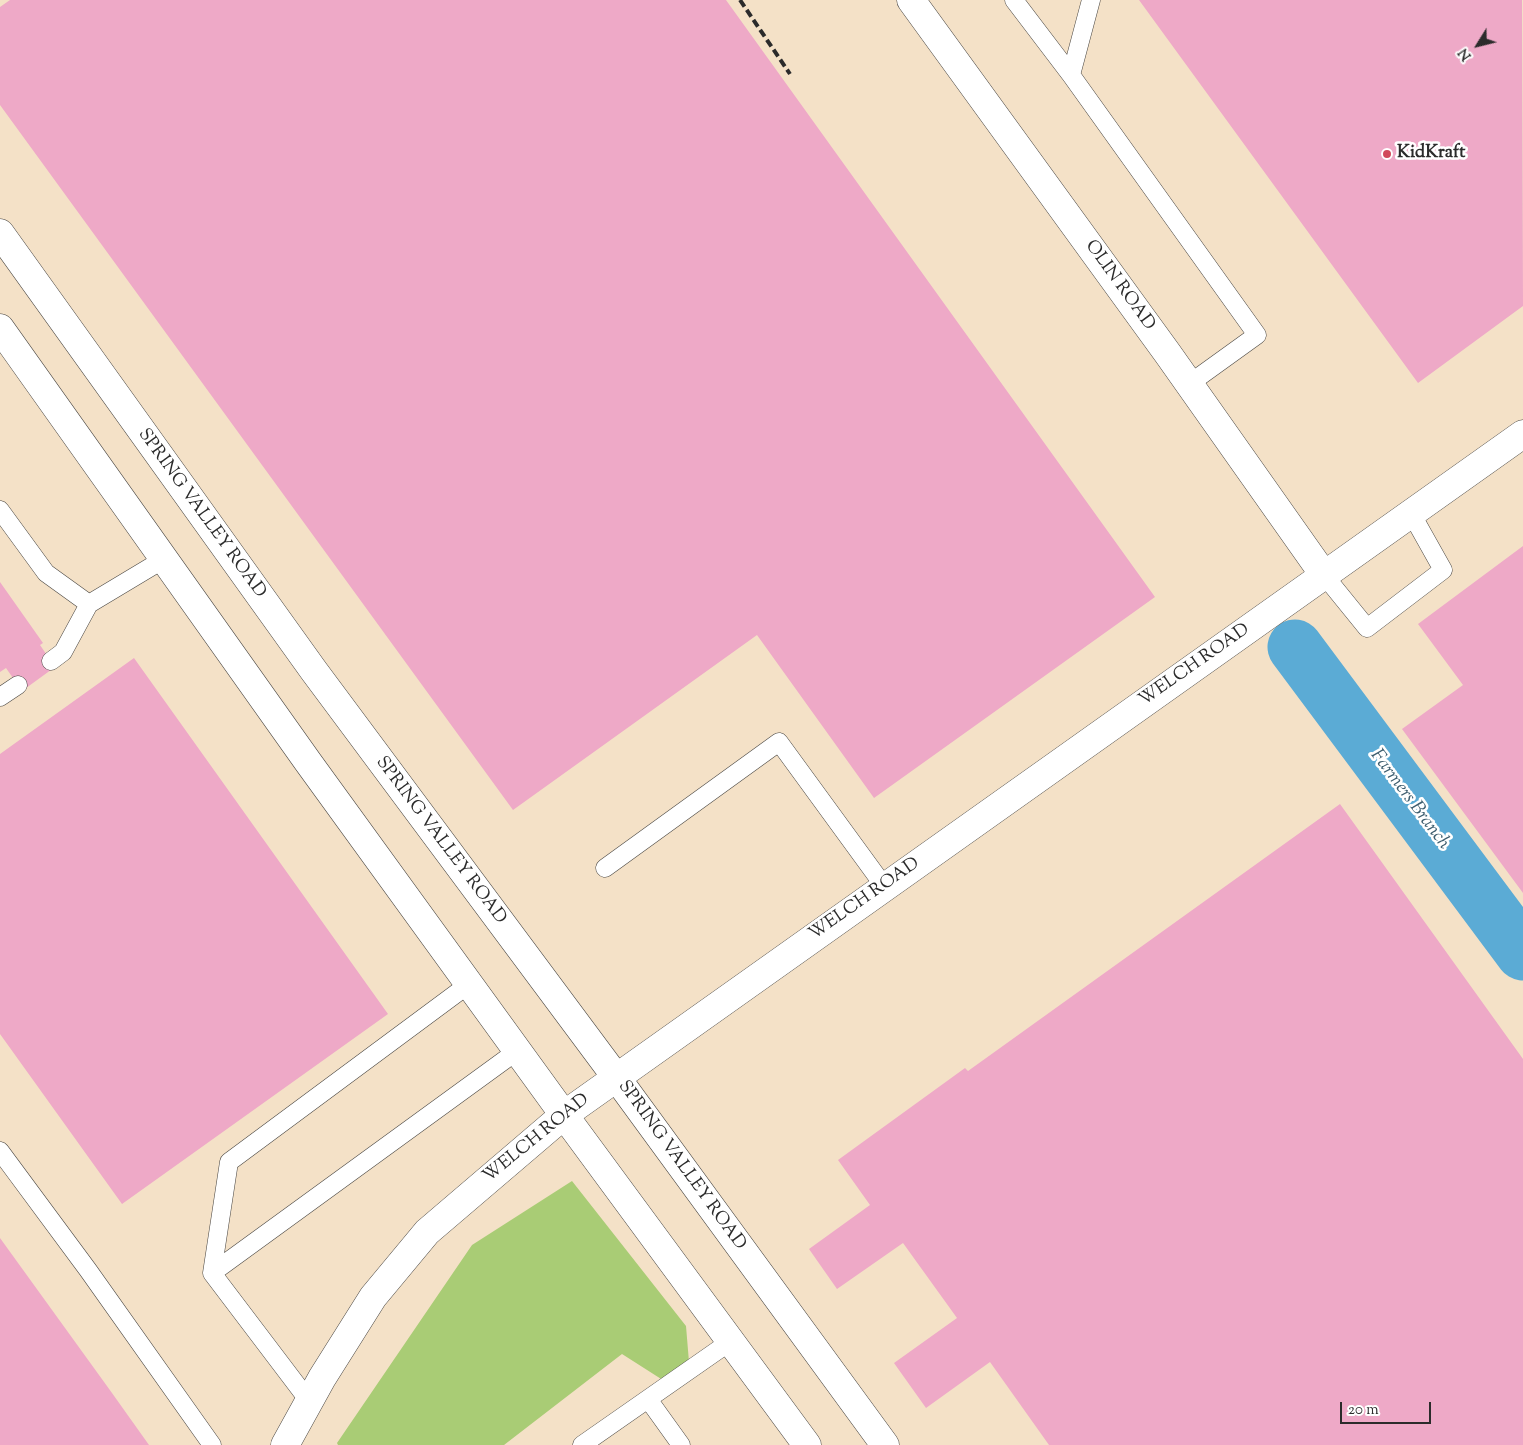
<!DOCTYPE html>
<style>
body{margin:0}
#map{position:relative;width:1523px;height:1445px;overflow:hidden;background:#f4e1c7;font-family:"Sorts Mill Goudy",serif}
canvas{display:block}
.north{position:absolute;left:1453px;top:20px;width:50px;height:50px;-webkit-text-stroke:4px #fff;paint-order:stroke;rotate:234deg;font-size:14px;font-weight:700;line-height:20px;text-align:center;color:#2b2b2b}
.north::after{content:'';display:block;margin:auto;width:18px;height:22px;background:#2b2b2b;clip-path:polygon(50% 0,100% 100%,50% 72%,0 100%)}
.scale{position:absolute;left:1340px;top:1402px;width:91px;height:22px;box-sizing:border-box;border:2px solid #2b2b2b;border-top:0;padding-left:6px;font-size:15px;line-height:18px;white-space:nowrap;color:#2b2b2b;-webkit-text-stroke:4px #fff;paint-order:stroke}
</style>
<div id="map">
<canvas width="1523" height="1445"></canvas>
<div class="north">N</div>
<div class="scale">20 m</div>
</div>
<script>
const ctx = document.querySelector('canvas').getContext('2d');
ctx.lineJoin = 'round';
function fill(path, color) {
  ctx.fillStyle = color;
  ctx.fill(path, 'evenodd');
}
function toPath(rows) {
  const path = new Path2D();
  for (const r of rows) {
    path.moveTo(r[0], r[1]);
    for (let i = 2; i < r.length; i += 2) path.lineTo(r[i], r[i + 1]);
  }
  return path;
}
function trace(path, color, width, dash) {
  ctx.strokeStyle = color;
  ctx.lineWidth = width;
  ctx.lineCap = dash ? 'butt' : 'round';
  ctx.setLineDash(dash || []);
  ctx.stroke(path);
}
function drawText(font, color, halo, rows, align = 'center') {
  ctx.font = font + ' "Sorts Mill Goudy",serif';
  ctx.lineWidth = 5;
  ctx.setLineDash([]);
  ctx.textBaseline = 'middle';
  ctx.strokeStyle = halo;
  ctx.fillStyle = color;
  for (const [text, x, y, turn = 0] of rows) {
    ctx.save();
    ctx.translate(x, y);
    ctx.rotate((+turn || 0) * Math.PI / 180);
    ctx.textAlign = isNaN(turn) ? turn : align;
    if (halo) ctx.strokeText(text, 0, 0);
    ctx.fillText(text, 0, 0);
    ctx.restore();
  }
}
fill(toPath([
 [572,1181,686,1326,689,1362,669,1384,622,1354,504,1445,338,1445,337,1443,472,1245]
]), '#a9cc75');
trace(toPath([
 [1295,647,1523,953]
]), '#5babd5', 55);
fill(toPath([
 [10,0,726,0,1155,597,874,798,757,635,513,810,0,105,0,7],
 [1139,0,1522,0,1523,306,1418,383],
 [1523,546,1523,893,1402,729,1463,685,1418,624],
 [0,582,43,643,40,645,55,667,22,691,6,668,0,672],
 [134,658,388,1014,122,1204,0,1034,0,754],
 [1340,804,1523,1059,1523,1445,1049,1445,990,1362,926,1408,894,1363,957,1318,903,1243,837,1289,809,1249,870,1205,838,1160,965,1068,968,1071],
 [0,1238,112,1393,149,1445,0,1445]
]), '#eea9c7');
const service = toPath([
 [1014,0,1071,75,1257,335,1189,384],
 [1071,75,1091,0],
 [0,510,46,573,89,604,164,559],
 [1324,575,1367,628,1443,570,1411,513],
 [51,661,63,652,89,604],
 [0,697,18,685],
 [605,868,779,742,884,886],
 [0,1151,88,1270,212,1445],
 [212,1273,229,1162,469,984],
 [648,1399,681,1445],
 [309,1401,212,1273,517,1051],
 [582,1445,731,1341]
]);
const minor = toPath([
 [911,0,1168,354,1324,575],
 [285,1445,322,1378,373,1297,427,1232,564,1115]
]);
const tertiary = toPath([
 [564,1115,1523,434]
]);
const secondary = toPath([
 [0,233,314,671,616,1077,885,1445],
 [0,328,308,762,564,1115,807,1445]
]);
trace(service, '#494642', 19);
trace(minor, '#494642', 29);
trace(tertiary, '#494642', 29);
trace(secondary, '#494642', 29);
trace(service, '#fff', 18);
trace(minor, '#fff', 28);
trace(tertiary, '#fff', 28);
trace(secondary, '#fff', 28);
trace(toPath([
 [740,0,790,74]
]), '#2b2b2b', 4, [8, 4]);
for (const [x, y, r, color] of [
 [1387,154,5,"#d1495b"]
]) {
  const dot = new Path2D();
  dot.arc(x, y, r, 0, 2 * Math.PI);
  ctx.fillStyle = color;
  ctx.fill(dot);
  trace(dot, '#fff', 2);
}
drawText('bold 18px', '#2b2b2b', '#fff', [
 ["KidKraft",1397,154]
], 'left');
drawText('18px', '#2b2b2b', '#fff', [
 ["OLIN ROAD",1119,286,54],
 ["SPRING VALLEY ROAD",201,514,54],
 ["WELCH ROAD",1195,666,-35],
 ["SPRING VALLEY ROAD",440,841,53],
 ["WELCH ROAD",865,900,-35],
 ["WELCH ROAD",537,1139,-39],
 ["SPRING VALLEY ROAD",681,1166,54]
]);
drawText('italic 19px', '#3e5e6f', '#fff', [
 ["Farmers Branch",1409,800,53]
]);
</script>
